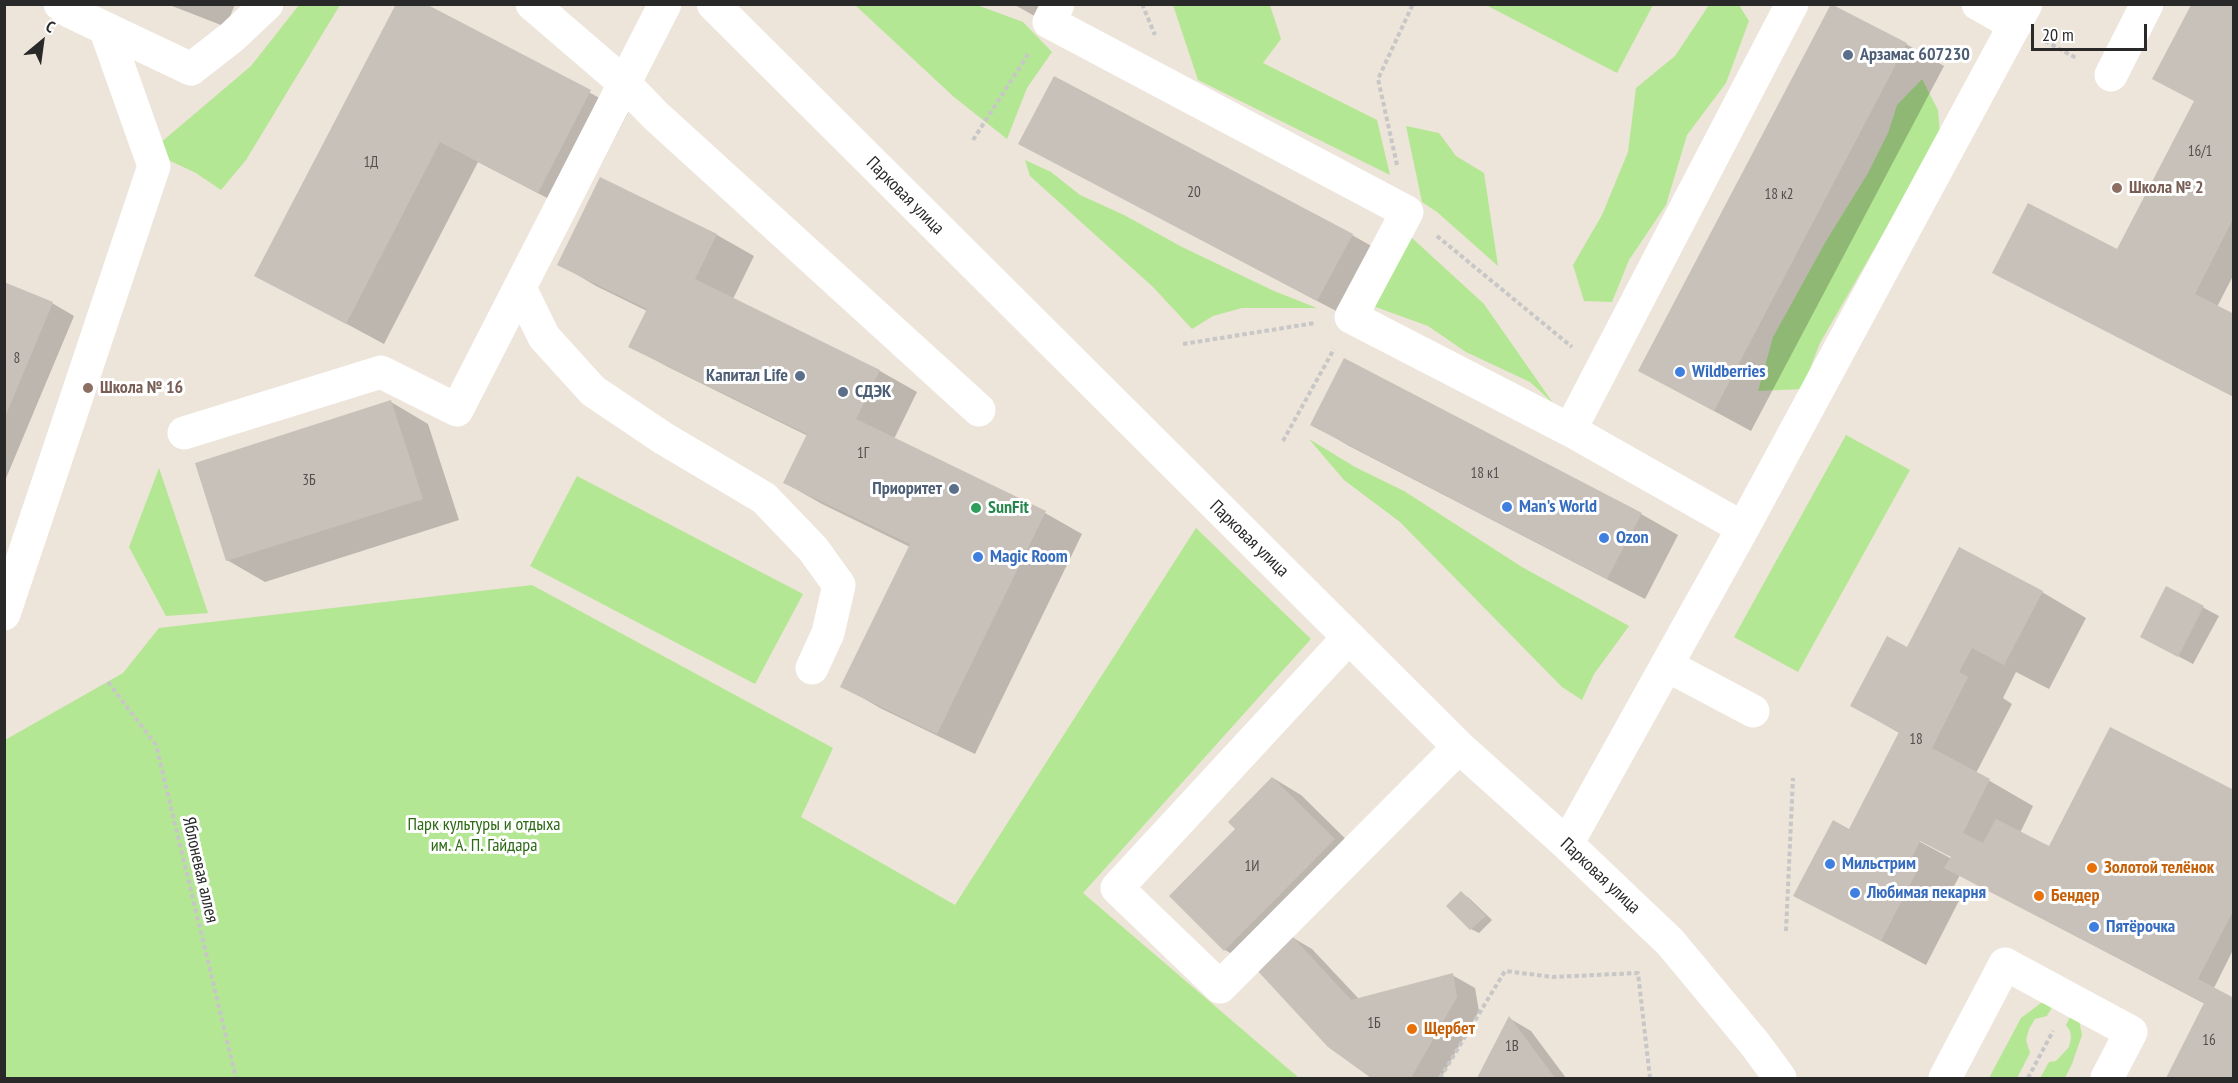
<!DOCTYPE html>
<meta charset="utf-8">
<style>
body{margin:0}
#map{position:relative;width:2238px;height:1083px;overflow:hidden;background:#ede4da;font-family:"PT Sans Narrow",sans-serif}
canvas{display:block}
.frame{position:absolute;inset:0;border:6px solid #292929;pointer-events:none}
.north{position:absolute;left:12px;top:12px;width:60px;height:60px;-webkit-text-stroke:4px #fff;paint-order:stroke;rotate:29deg;font-size:16px;font-weight:700;line-height:24px;text-align:center;color:#292929}
.north::after{content:'';display:block;margin:auto;width:21px;height:27px;background:#292929;clip-path:polygon(50% 0,100% 100%,50% 72%,0 100%)}
.scale{position:absolute;left:2031px;top:24px;width:116px;height:27px;box-sizing:border-box;border:3px solid #292929;border-top:0;padding-left:8px;font-size:18px;line-height:21px;white-space:nowrap;color:#292929;-webkit-text-stroke:4px #fff;paint-order:stroke}
</style>
<div id="map">
<canvas width="2238" height="1083"></canvas>
<div class="frame"></div>
<div class="north">С</div>
<div class="scale">20 m</div>
</div>
<script>
const ctx = document.querySelector('canvas').getContext('2d');
ctx.lineJoin = 'round';
function fill(path, color) {
  ctx.fillStyle = color;
  ctx.fill(path, 'evenodd');
}
function toPath(rows) {
  const path = new Path2D();
  for (const r of rows) {
    path.moveTo(r[0], r[1]);
    for (let i = 2; i < r.length; i += 2) path.lineTo(r[i], r[i + 1]);
  }
  return path;
}
function trace(path, color, width, dash) {
  ctx.strokeStyle = color;
  ctx.lineWidth = width;
  ctx.lineCap = dash ? 'butt' : 'round';
  ctx.setLineDash(dash || []);
  ctx.stroke(path);
}
function drawText(font, color, halo, rows, align = 'center') {
  ctx.font = font + ' "PT Sans Narrow",sans-serif';
  ctx.lineWidth = 6;
  ctx.setLineDash([]);
  ctx.textBaseline = 'middle';
  ctx.strokeStyle = halo;
  ctx.fillStyle = color;
  for (const [text, x, y, turn = 0] of rows) {
    ctx.save();
    ctx.translate(x, y);
    ctx.rotate((+turn || 0) * Math.PI / 180);
    ctx.textAlign = isNaN(turn) ? turn : align;
    if (halo) ctx.strokeText(text, 0, 0);
    ctx.fillText(text, 0, 0);
    ctx.restore();
  }
}
fill(toPath([
 [299,5,340,5,246,160,221,190,196,173,166,159,159,144,251,66],
 [855,5,977,5,1023,22,1052,52,1027,88,1007,139,954,97],
 [1173,5,1270,5,1281,39,1263,63,1377,120,1390,175,1198,80],
 [1486,5,1653,4,1653,5,1617,73],
 [1709,5,1739,5,1749,21,1726,83,1687,135,1666,205,1629,260,1612,302,1584,301,1573,265,1602,215,1628,152,1636,88,1675,56],
 [1922,79,1938,110,1940,135,1820,343,1802,389,1758,391,1773,337,1826,241,1868,173,1888,133,1897,105],
 [1406,126,1439,133,1456,156,1484,173,1498,266,1437,212,1422,202],
 [1025,160,1051,172,1080,195,1124,215,1182,247,1274,291,1317,308,1242,308,1213,316,1192,329,1153,287,1030,176],
 [1411,237,1484,304,1553,403,1530,382,1466,352,1428,326,1373,306],
 [1846,435,1910,470,1798,672,1734,637],
 [1309,439,1355,467,1404,491,1522,567,1629,626,1594,674,1582,700,1562,687,1400,522,1344,480],
 [159,468,208,613,166,616,129,547],
 [577,476,803,594,755,684,530,566],
 [1196,528,1311,639,1083,893,1299,1078,5,1078,5,740,123,673,159,628,532,585,833,748,801,817,955,905],
 [2041,1003,2054,1004,2047,1016,2035,1019,2029,1029,2026,1040,2030,1053,2017,1078,1989,1078,2021,1018],
 [2072,1013,2079,1020,2082,1035,2072,1064,2065,1078,2040,1078,2049,1062,2056,1061,2069,1047,2071,1038,2070,1031,2066,1025]
]), '#b4e793');
fill(toPath([
 [167,4,235,4,226,27],
 [422,4,628,113,576,213,478,162,384,344,256,275],
 [1013,4,1057,4,1047,23],
 [2192,4,2234,4,2234,274,2217,307,2234,315,2234,397,2017,285,2118,251,2195,101,2154,79],
 [1906,44,1944,66,1751,431,1640,371],
 [1058,164,1352,235,1389,256,1355,321],
 [601,179,717,235,754,256,733,299,880,371,917,392,894,439,1045,513,1082,534,975,754,880,708,842,686,910,547,822,504,785,483,808,436,668,367,630,346,647,311,596,286,559,264],
 [4,283,52,303,74,316,4,483],
 [391,402,428,424,459,520,265,582,227,560],
 [1312,424,1641,514,1678,535,1645,599,1349,446],
 [2167,588,2219,616,2193,664,2157,645],
 [2042,592,2086,618,2049,689,2016,672,2003,698,2012,704,1976,773,2033,806,2020,833,2050,848,2234,791,2234,948,2214,988,2234,999,2234,1078,2167,1078,2205,1004,1960,875,1953,888,1963,893,1926,965,1795,895,1850,831,1901,734,1852,706,1908,649],
 [1915,836,1952,856,1952,859,1913,838],
 [1273,778,1301,795,1363,856,1254,966,1225,950,1237,829],
 [1461,893,1469,898,1492,920,1479,933,1471,929],
 [1290,936,1312,949,1359,999,1452,975,1475,988,1479,1011,1441,1078,1373,1078,1329,1046],
 [1509,1018,1531,1031,1566,1078,1479,1078]
]), '#0003');
fill(toPath([
 [396,4,426,4,591,90,538,193,440,142,346,324,254,276],
 [1831,4,1907,43,1714,411,1638,371],
 [2191,5,2234,5,2234,217,2195,294,2234,314,2234,397,1992,273,2028,203,2117,249,2194,101,2152,79],
 [1054,76,1353,234,1317,301,1018,144],
 [600,177,717,234,695,279,880,370,856,419,1046,511,937,734,840,687,910,544,783,483,807,434,628,347,647,309,557,265],
 [4,282,53,302,5,417,4,417],
 [1344,358,1642,513,1607,579,1310,425],
 [391,400,423,499,226,561,195,463],
 [1959,547,2043,591,2004,665,1972,648,1959,672,1968,677,1932,748,1990,779,1963,833,1983,843,1996,819,2049,846,2110,727,2234,790,2234,909,2198,979,2234,998,2234,1078,2166,1078,2204,1003,1944,868,1951,857,1920,841,1910,861,1919,867,1881,941,1793,896,1833,820,1849,829,1899,732,1850,706,1887,636,1907,647],
 [2166,586,2204,606,2178,657,2140,637],
 [1272,777,1335,839,1224,951,1169,896,1235,829,1228,822],
 [1461,891,1486,916,1470,930,1446,906],
 [1290,934,1351,1000,1453,973,1457,997,1411,1078,1371,1078,1328,1047,1255,968],
 [1509,1016,1555,1078,1477,1078]
]), '#c8c1ba');
trace(toPath([
 [1142,4,1155,35],
 [2045,41,2078,59],
 [973,140,1029,53],
 [1397,165,1378,79,1413,4],
 [1437,236,1572,347],
 [1183,344,1315,323],
 [1283,441,1334,349],
 [108,682,156,745,236,1078],
 [1786,931,1793,778],
 [1440,1078,1505,971,1553,977,1638,973,1650,1078],
 [2028,1078,2053,1031]
]), '#c7c7c7', 4, [4.5, 3]);
trace(toPath([
 [60,4,69,11,191,69,232,37,267,4],
 [532,4,624,83,656,116,979,410],
 [713,4,1459,747,1567,844,1670,942,1755,1044,1780,1078],
 [1058,4,1049,22,1407,212,1351,317,1570,430,1743,528],
 [1978,4,2015,25],
 [2111,75,2147,4],
 [520,288,544,337,593,391,663,438,764,498,813,549,839,585,828,633,812,668],
 [1570,430,1792,4],
 [184,433,381,372,457,410,665,4],
 [4,614,154,166,105,28],
 [1349,637,1117,888,1220,987,1459,747],
 [1668,666,1753,711],
 [1567,844,1743,528,2026,4],
 [1945,1078,2005,964,2131,1032,2107,1078]
]), '#fff', 33);
for (const [x, y, r, color] of [
 [1848,55,6,"#5c6f8a"],
 [2117,188,6,"#8d6e63"],
 [1680,372,6,"#3f7fe0"],
 [800,376,6,"#5c6f8a"],
 [88,388,6,"#8d6e63"],
 [843,392,6,"#5c6f8a"],
 [954,489,6,"#5c6f8a"],
 [1507,507,6,"#3f7fe0"],
 [976,508,6,"#2e9e5b"],
 [1604,538,6,"#3f7fe0"],
 [978,557,6,"#3f7fe0"],
 [1830,864,6,"#3f7fe0"],
 [2092,868,6,"#e8710a"],
 [1855,893,6,"#3f7fe0"],
 [2039,896,6,"#e8710a"],
 [2094,927,6,"#3f7fe0"],
 [1412,1029,6,"#e8710a"]
]) {
  const dot = new Path2D();
  dot.arc(x, y, r, 0, 2 * Math.PI);
  ctx.fillStyle = color;
  ctx.fill(dot);
  trace(dot, '#fff', 2);
}
drawText('15px', '#514f4d', null, [
 ["16/1",2200,152],
 ["1Д",371,163],
 ["20",1194,193],
 ["18 к2",1779,195],
 ["8",17,359],
 ["1Г",863,454],
 ["18 к1",1485,474],
 ["3Б",309,481],
 ["18",1916,740],
 ["1И",1252,867],
 ["1Б",1374,1024],
 ["16",2209,1041],
 ["1В",1512,1047]
]);
drawText('bold 18px', '#4e5e75', '#fff', [
 ["Арзамас 607230",1860,55],
 ["Капитал Life",788,376,"right"],
 ["СДЭК",855,392],
 ["Приоритет",942,489,"right"]
], 'left');
drawText('bold 18px', '#785e54', '#fff', [
 ["Школа № 2",2129,188],
 ["Школа № 16",100,388]
], 'left');
drawText('18px', '#292929', '#fff', [
 ["Парковая улица",905,196,45],
 ["Парковая улица",1249,539,44],
 ["Яблоневая аллея",200,870,77],
 ["Парковая улица",1600,876,43]
]);
drawText('bold 18px', '#366cbe', '#fff', [
 ["Wildberries",1692,372],
 ["Man's World",1519,507],
 ["Ozon",1616,538],
 ["Magic Room",990,557],
 ["Мильстрим",1842,864],
 ["Любимая пекарня",1867,893],
 ["Пятёрочка",2106,927]
], 'left');
drawText('bold 18px', '#27864d', '#fff', [
 ["SunFit",988,508]
], 'left');
drawText('18px', '#2c6a15', '#fff', [
 ["Парк культуры и отдыха",484,825],
 ["им. А. П. Гайдара",484,846]
]);
drawText('bold 18px', '#c56008', '#fff', [
 ["Золотой телёнок",2104,868],
 ["Бендер",2051,896],
 ["Щербет",1424,1029]
], 'left');
</script>
